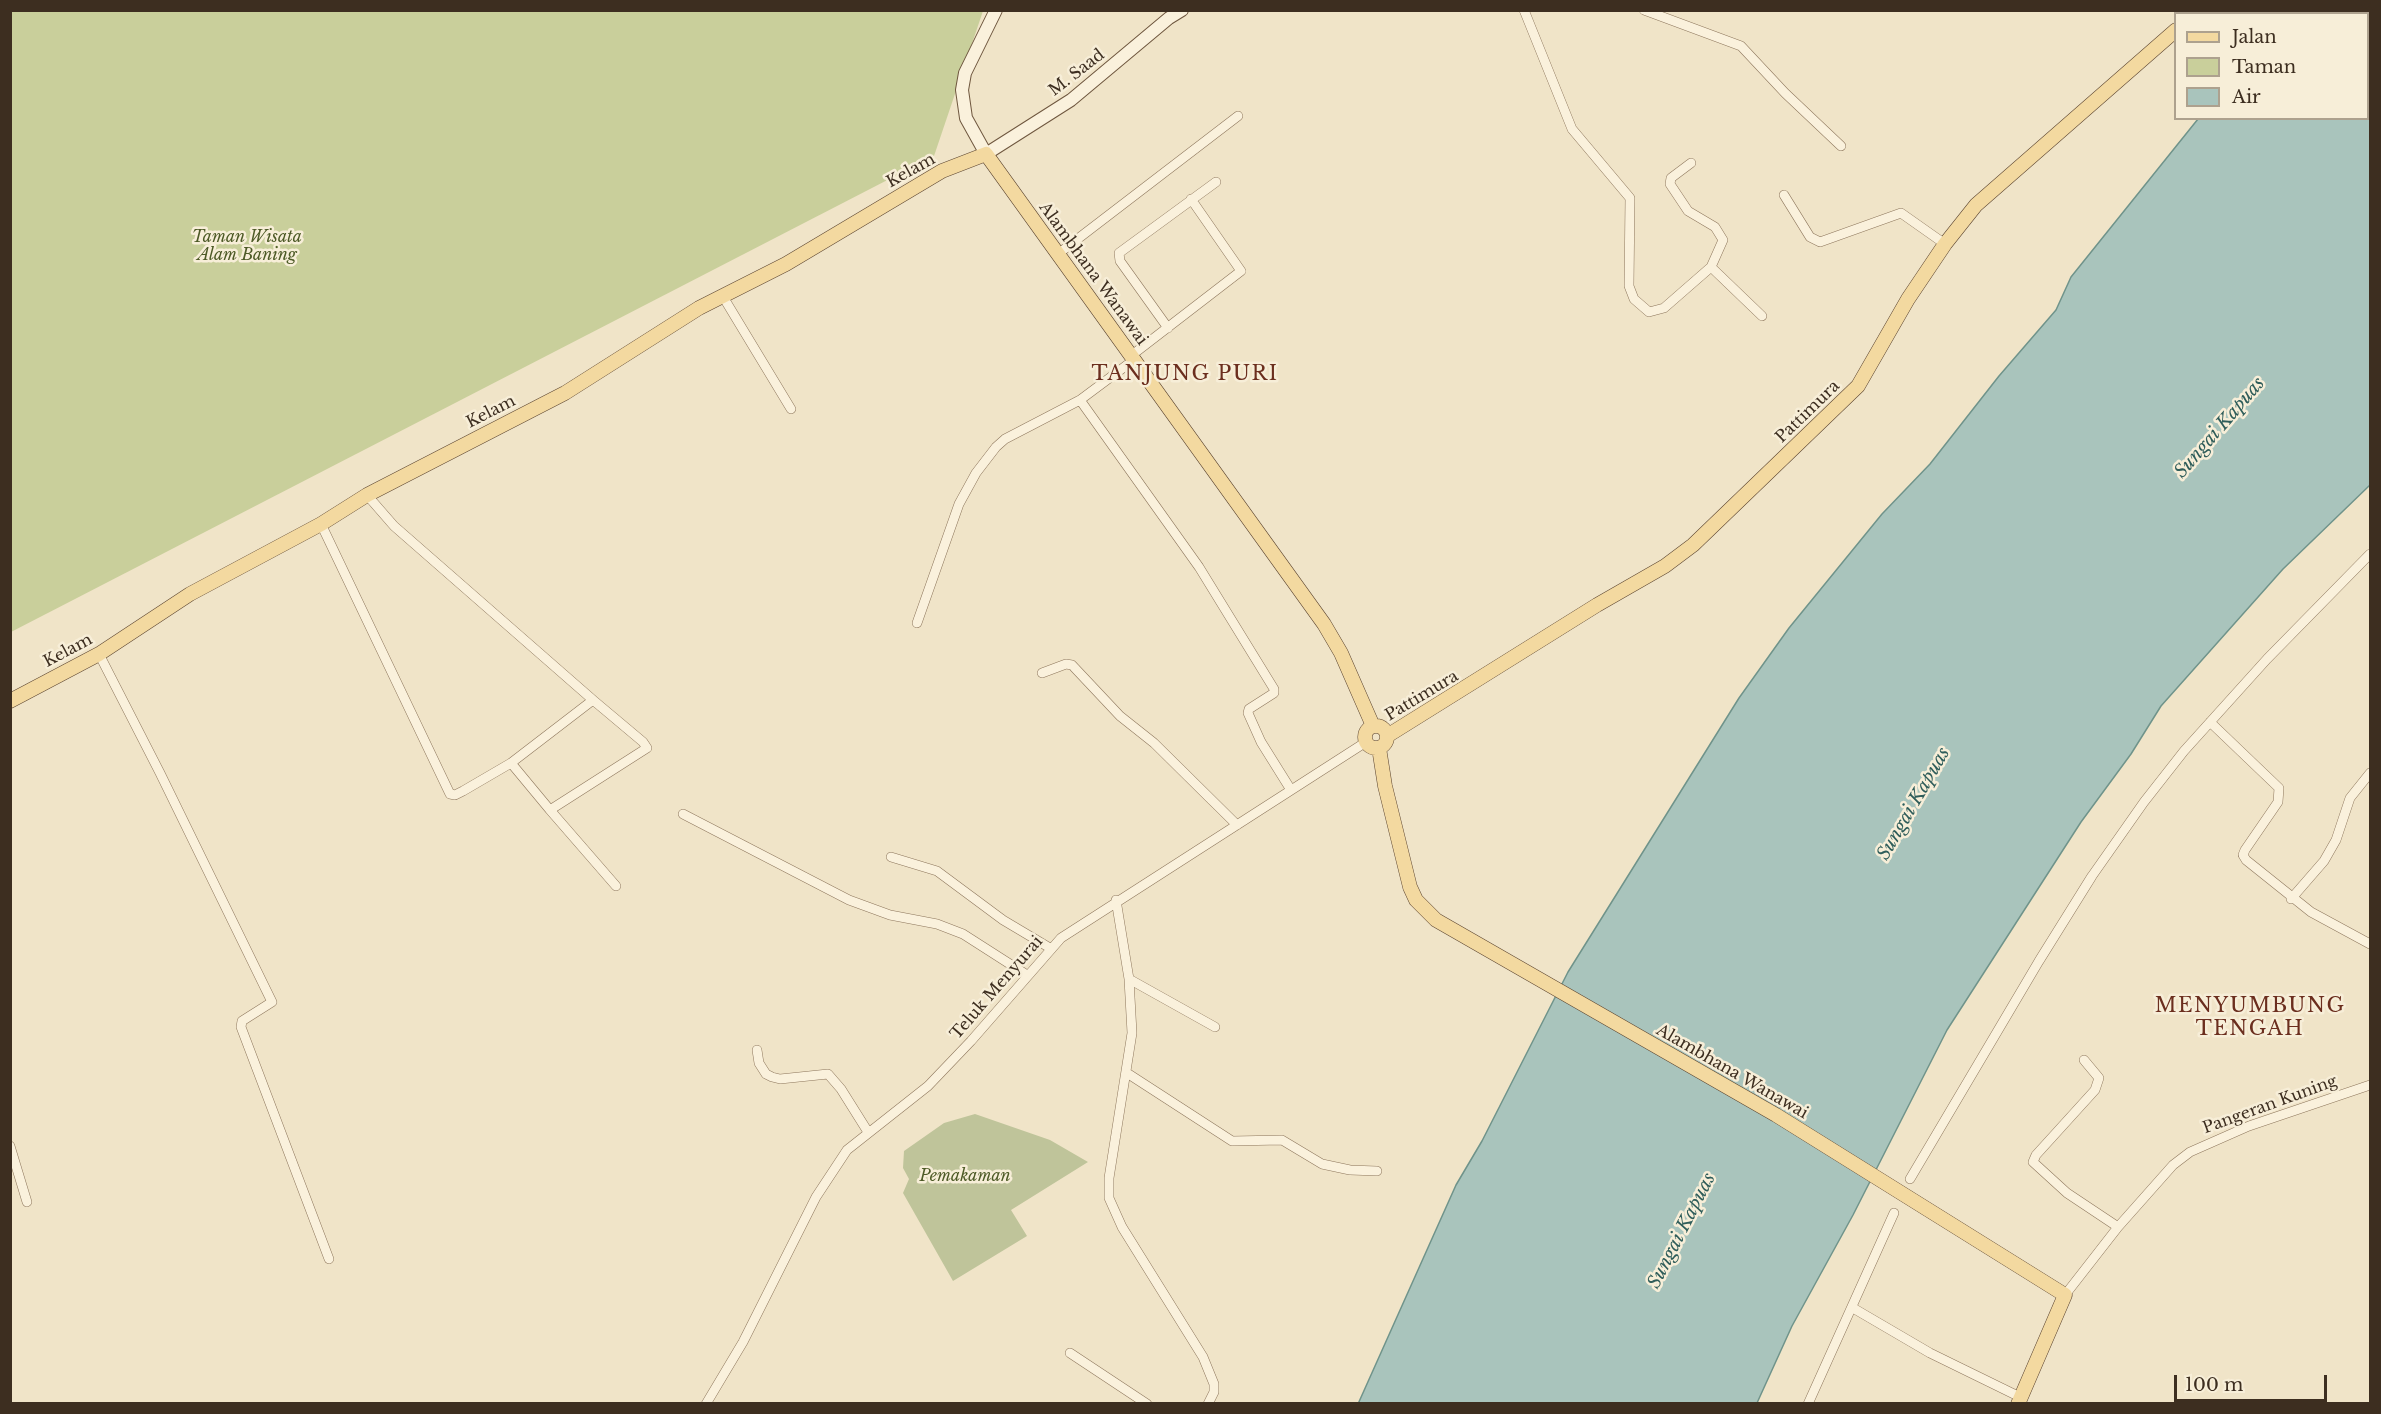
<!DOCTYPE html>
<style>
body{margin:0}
#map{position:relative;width:2381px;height:1414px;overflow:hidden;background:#f0e4c8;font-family:"Libre Baskerville",serif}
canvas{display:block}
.frame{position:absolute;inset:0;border:12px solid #3d2e20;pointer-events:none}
.legend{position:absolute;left:2174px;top:12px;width:195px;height:108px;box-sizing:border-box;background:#f7eed8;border:2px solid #ada18e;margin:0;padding:8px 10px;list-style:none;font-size:18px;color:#3d2e20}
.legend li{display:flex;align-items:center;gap:12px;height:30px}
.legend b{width:30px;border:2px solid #ada18e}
.scale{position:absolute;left:2174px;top:1375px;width:153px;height:27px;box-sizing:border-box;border:3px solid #3d2e20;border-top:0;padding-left:8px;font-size:18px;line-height:21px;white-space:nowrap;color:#3d2e20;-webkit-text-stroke:4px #f7eed8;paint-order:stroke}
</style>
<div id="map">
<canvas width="2381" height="1414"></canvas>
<div class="frame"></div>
<ul class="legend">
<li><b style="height:8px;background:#f3d9a0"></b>Jalan</li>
<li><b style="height:16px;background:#c9cf9b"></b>Taman</li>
<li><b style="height:16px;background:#a9c4bc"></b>Air</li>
</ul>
<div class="scale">100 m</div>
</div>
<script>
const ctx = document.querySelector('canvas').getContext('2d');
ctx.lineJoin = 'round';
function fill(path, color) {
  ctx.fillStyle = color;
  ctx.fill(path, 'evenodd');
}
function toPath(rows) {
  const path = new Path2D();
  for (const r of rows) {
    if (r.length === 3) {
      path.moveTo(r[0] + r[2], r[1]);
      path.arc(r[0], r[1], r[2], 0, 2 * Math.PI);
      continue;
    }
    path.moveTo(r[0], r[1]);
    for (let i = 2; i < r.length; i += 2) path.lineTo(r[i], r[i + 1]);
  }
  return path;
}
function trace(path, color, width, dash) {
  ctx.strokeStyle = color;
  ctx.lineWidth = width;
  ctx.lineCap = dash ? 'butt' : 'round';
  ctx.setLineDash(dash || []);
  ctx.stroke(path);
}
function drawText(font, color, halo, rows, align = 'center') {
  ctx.font = font + ' "Libre Baskerville",serif';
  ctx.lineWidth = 5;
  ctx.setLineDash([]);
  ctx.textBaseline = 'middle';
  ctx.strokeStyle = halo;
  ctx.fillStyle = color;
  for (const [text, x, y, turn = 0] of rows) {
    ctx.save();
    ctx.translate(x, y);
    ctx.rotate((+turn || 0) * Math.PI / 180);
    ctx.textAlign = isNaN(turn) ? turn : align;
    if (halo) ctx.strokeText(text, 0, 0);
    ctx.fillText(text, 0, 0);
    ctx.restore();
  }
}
fill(toPath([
 [11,11,983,11,934,156,11,632]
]), '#c9cf9b');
fill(toPath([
 [975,1114,1050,1140,1088,1162,1011,1210,1027,1236,953,1281,903,1193,909,1179,903,1168,904,1151,944,1123]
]), '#bfc49a');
const water = toPath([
 [2295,10,2370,11,2370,485,2283,569,2161,706,2131,754,2081,822,1947,1030,1853,1215,1792,1326,1757,1403,1358,1404,1456,1185,1482,1141,1568,972,1739,698,1789,628,1882,514,1930,464,1999,376,2056,310,2071,277,2198,119,2368,118,2368,14,2292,13,2295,10]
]);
fill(water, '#a9c4bc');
trace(water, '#6f938a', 1.5);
const street = toPath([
 [1524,10,1572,129,1630,198,1629,286,1634,299,1649,312,1664,308,1711,267,1723,240,1715,227,1688,211,1670,184,1671,178,1691,163],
 [1644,10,1741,46,1785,93,1841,146],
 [1784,195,1810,237,1820,242,1901,213,1945,244],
 [1058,254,1238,116],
 [1711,267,1762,316],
 [722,295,791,409],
 [1168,328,1120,261,1119,253,1216,182],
 [1132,355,1241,271,1191,199],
 [1080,400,1199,567,1274,689,1274,693,1249,709,1248,713,1261,742,1291,790],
 [321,524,450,794,455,795,463,791,511,763,593,700,394,526,367,495],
 [917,623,959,504,976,473,996,447,1005,439,1080,400,1135,359],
 [99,654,160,773,272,1002,242,1021,241,1027,329,1259],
 [1042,673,1066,664,1072,665,1120,716,1154,743,1237,825],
 [593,700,643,742,647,748,550,810,616,886],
 [2210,722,2279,788,2278,802,2245,850,2243,855,2246,860,2311,912,2370,944],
 [511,763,550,810],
 [683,814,849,900,890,915,937,924,963,934,1027,975],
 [891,857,937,871,1003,920,1050,948],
 [2291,899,2324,861,2336,840,2350,798,2370,773],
 [1116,900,1129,979,1132,1033,1109,1178,1109,1198,1122,1227,1203,1357,1214,1384,1214,1392,1208,1404],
 [1129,979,1215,1027],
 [757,1050,759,1063,766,1074,772,1077,780,1079,828,1074,841,1089,868,1132],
 [2084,1060,2099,1078,2095,1090,2036,1155,2033,1162,2067,1193,2118,1227],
 [1127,1073,1232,1141,1282,1140,1322,1164,1350,1170,1377,1171],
 [10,1146,27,1202],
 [1910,1179,2039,961,2092,876,2144,802,2184,751,2267,659,2370,554],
 [2065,1295,2118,1227,2173,1165,2190,1152,2249,1126,2370,1085],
 [1853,1308,1930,1353,2020,1397],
 [1070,1353,1147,1404],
 [706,1404,743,1342,816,1197,847,1150,928,1086,971,1041,1061,938,1366,742],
 [1808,1404,1894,1213]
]);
const secondary = toPath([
 [996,10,965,73,962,90,966,118,986,154,1071,100,1169,18,1182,10]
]);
const primary = toPath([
 [2196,14,2200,10],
 [10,701,99,654,190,594,321,524,367,495,565,393,699,308,786,264,942,171,986,154,1324,624,1341,653,1373,726],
 [1376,737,11],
 [1387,736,1597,605,1665,566,1693,545,1858,386,1908,299,1945,244,1976,205,2176,30],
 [1379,748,1385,786,1410,887,1416,900,1436,920,1776,1115,2065,1295,2018,1404]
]);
trace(street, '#8d765c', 10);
trace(secondary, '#6f573f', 14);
trace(primary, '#5b4430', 15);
trace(street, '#faf1dc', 9);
trace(secondary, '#faf1dc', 12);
trace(primary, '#f3d9a0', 14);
drawText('16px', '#3d2e20', '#f7eed8', [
 ["M. Saad",1077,73,-38],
 ["Kelam",911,171,-29],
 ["Alambhana Wanawai",1093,274,54],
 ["Kelam",491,412,-27],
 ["Pattimura",1808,412,-44],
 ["Kelam",68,651,-28],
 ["Pattimura",1422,696,-31],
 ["Teluk Menyurai",997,988,-49],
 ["Alambhana Wanawai",1732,1072,30],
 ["Pangeran Kuning",2270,1105,-20]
]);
drawText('italic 16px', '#4d5a26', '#f7eed8', [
 ["Taman Wisata",247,237],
 ["Alam Baning",247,255],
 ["Pemakaman",965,1176]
]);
drawText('italic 18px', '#2f5d5a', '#f7eed8', [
 ["Sungai Kapuas",2220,428,-49],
 ["Sungai Kapuas",1914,804,-60],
 ["Sungai Kapuas",1682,1231,-63]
]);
ctx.letterSpacing = '1.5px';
drawText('20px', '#6b2e1e', '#f7eed8', [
 ["TANJUNG PURI",1185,374],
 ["MENYUMBUNG",2250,1006],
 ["TENGAH",2250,1029]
]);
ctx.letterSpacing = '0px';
</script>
